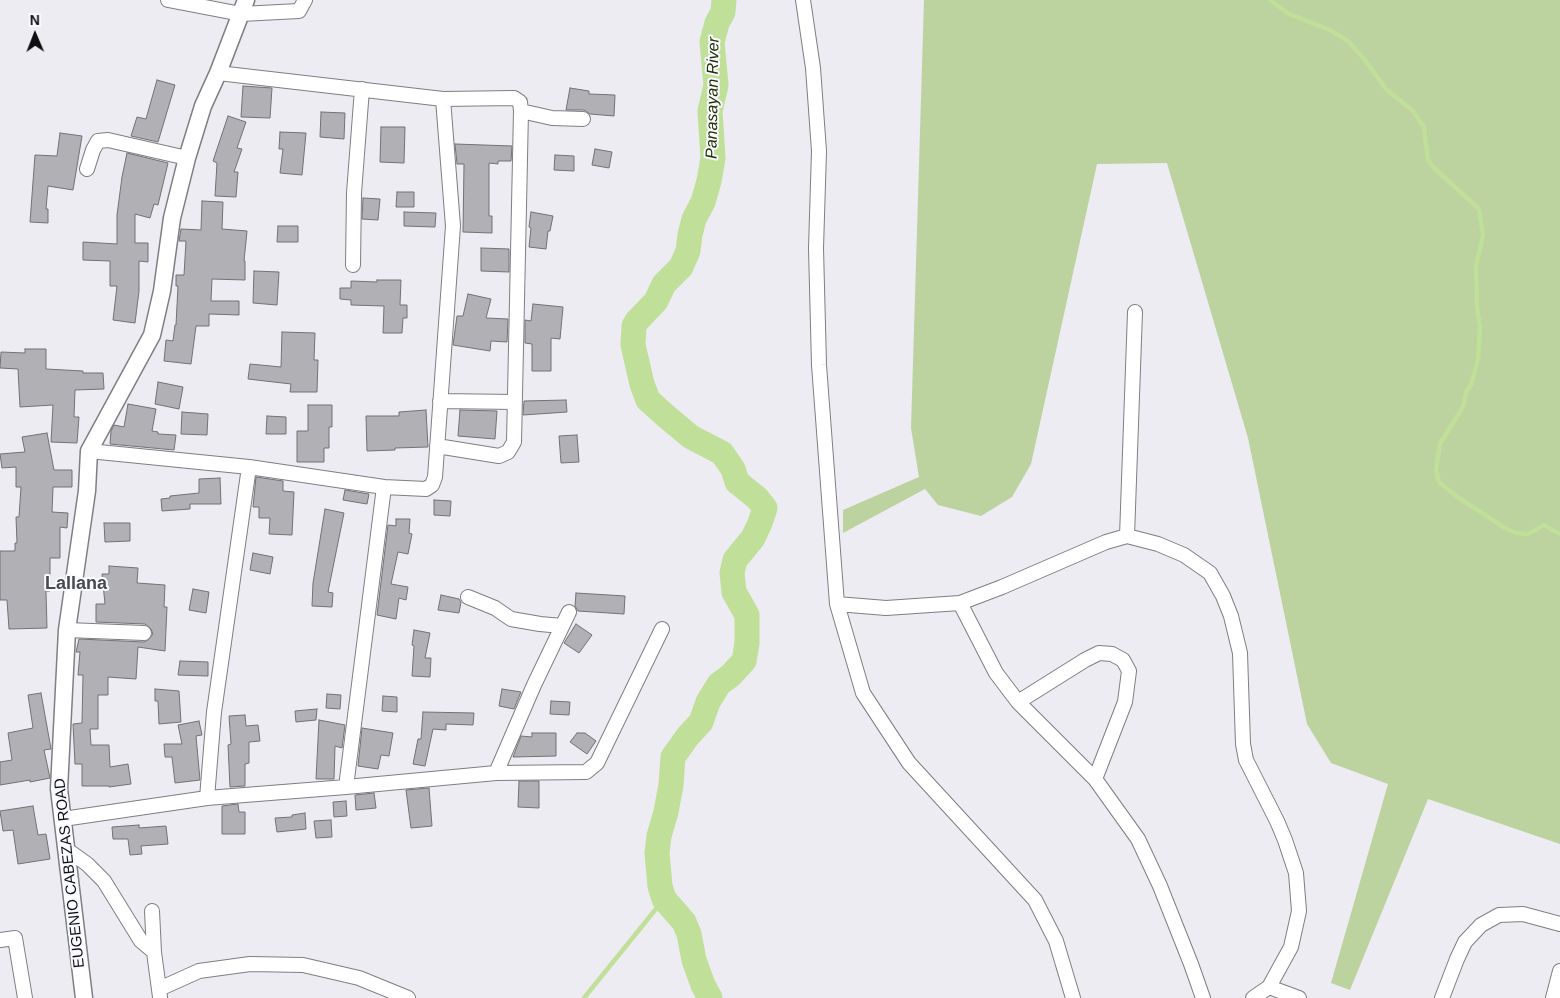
<!DOCTYPE html>
<style>
body{margin:0}
#map{position:relative;width:1560px;height:998px;overflow:hidden;background:#ececf2;font-family:Helvetica,sans-serif}
canvas{display:block}
.north{position:absolute;left:10px;top:10px;width:50px;height:50px;-webkit-text-stroke:4px #f9faff;paint-order:stroke;rotate:359deg;font-size:14px;font-weight:700;line-height:20px;text-align:center;color:#0f0f10}
.north::after{content:'';display:block;margin:auto;width:18px;height:22px;background:#0f0f10;clip-path:polygon(50% 0,100% 100%,50% 72%,0 100%)}
</style>
<div id="map">
<canvas width="1560" height="998"></canvas>
<div class="north">N</div>
</div>
<script>
const ctx = document.querySelector('canvas').getContext('2d');
ctx.lineJoin = 'round';
function fill(path, color) {
  ctx.fillStyle = color;
  ctx.fill(path, 'evenodd');
}
function toPath(rows) {
  const path = new Path2D();
  for (const r of rows) {
    path.moveTo(r[0], r[1]);
    for (let i = 2; i < r.length; i += 2) path.lineTo(r[i], r[i + 1]);
  }
  return path;
}
function trace(path, color, width, dash) {
  ctx.strokeStyle = color;
  ctx.lineWidth = width;
  ctx.lineCap = dash ? 'butt' : 'round';
  ctx.setLineDash(dash || []);
  ctx.stroke(path);
}
function drawText(font, color, halo, rows, align = 'center') {
  ctx.font = font + ' Helvetica,sans-serif';
  ctx.lineWidth = 4;
  ctx.setLineDash([]);
  ctx.textBaseline = 'middle';
  ctx.strokeStyle = halo;
  ctx.fillStyle = color;
  for (const [text, x, y, turn = 0] of rows) {
    ctx.save();
    ctx.translate(x, y);
    ctx.rotate((+turn || 0) * Math.PI / 180);
    ctx.textAlign = isNaN(turn) ? turn : align;
    if (halo) ctx.strokeText(text, 0, 0);
    ctx.fillText(text, 0, 0);
    ctx.restore();
  }
}
fill(toPath([
 [924,0,1560,0,1560,844,1428,799,1350,990,1331,983,1388,784,1331,763,1307,724,1248,438,1167,163,1097,164,1031,464,1012,497,981,516,938,505,925,489,843,533,843,510,919,477,911,428]
]), '#bcd29f');
trace(toPath([
 [1270,0,1289,14,1330,30,1348,41,1365,60,1386,89,1413,111,1424,127,1428,160,1432,166,1479,209,1483,235,1476,266,1477,307,1480,327,1478,359,1471,385,1466,392,1464,405,1440,444,1436,470,1439,482,1456,496,1505,528,1516,533,1528,534,1544,525,1560,534],
 [584,998,664,899]
]), '#c0df98', 4.5);
trace(toPath([
 [710,998,703,985,694,960,689,934,684,922,664,899,660,886,657,853,659,836,666,812,671,785,673,757,688,736,701,722,708,702,719,684,730,676,744,661,747,643,747,615,734,592,732,573,735,560,753,538,760,523,765,508,757,498,737,482,733,469,722,453,691,437,667,417,648,400,642,384,633,345,634,326,637,321,656,301,664,284,681,267,688,251,690,235,694,219,703,202,709,181,713,158,710,111,716,85,712,42,717,23,723,12,724,0]
]), '#c0df98', 25);
const building = toPath([
 [157,80,175,85,158,142,131,136,137,117,146,119,157,80],
 [243,86,272,88,270,118,241,117,243,86],
 [570,88,589,91,589,94,615,95,614,116,590,114,584,110,566,110,570,88],
 [321,112,345,113,344,139,320,137,321,112],
 [228,116,246,122,237,148,242,149,234,172,238,172,236,197,215,196,217,163,213,161,228,116],
 [381,127,405,127,404,163,380,162,381,127],
 [280,132,306,133,302,175,280,173,283,149,279,149,280,132],
 [60,133,82,136,73,190,48,186,46,209,48,209,48,223,30,222,35,155,57,156,60,133],
 [455,144,512,146,511,161,498,161,498,164,489,163,489,216,492,216,492,233,463,232,464,164,457,164,455,144],
 [595,149,612,152,609,168,592,165,595,149],
 [127,153,168,163,158,205,154,204,150,218,135,214,135,243,148,243,148,262,139,261,139,291,135,323,113,320,117,286,110,286,110,261,83,260,83,242,117,244,117,215,122,177,127,153],
 [555,155,574,156,574,171,554,170,555,155],
 [397,192,414,192,414,207,396,207,397,192],
 [363,198,380,199,378,220,362,219,363,198],
 [202,201,223,202,222,229,247,231,244,261,245,261,245,280,212,279,211,301,239,301,239,315,209,314,209,326,196,326,191,364,164,361,166,340,173,341,175,325,176,325,178,286,176,286,176,275,184,275,186,241,179,241,181,229,201,230,202,201],
 [404,212,436,213,435,227,404,226,404,212],
 [531,212,553,216,550,231,548,231,546,249,529,247,531,228,529,227,531,212],
 [278,226,298,226,298,242,277,242,278,226],
 [481,248,509,249,509,272,481,271,481,248],
 [254,271,279,272,277,305,253,303,254,271],
 [377,280,401,280,400,305,407,305,407,318,403,318,402,333,383,333,384,306,351,305,351,300,340,299,340,288,351,288,351,281,377,282,377,280],
 [468,294,491,299,486,318,508,319,507,342,491,341,490,351,453,345,457,316,463,316,468,294],
 [533,304,563,307,560,339,551,338,551,371,532,371,532,344,525,343,525,320,531,321,533,304],
 [282,332,315,333,314,360,318,360,317,392,290,392,291,384,248,379,250,364,281,367,282,332],
 [25,349,46,349,46,369,83,371,83,373,103,373,104,389,75,390,74,417,79,417,77,443,51,442,53,405,20,407,18,369,0,368,1,352,25,353,25,349],
 [158,382,183,387,179,409,155,404,158,382],
 [566,400,567,412,523,415,524,401,566,400],
 [128,404,156,409,152,431,158,432,158,434,176,435,174,450,110,444,111,431,114,425,124,427,128,404],
 [308,405,332,405,332,427,329,427,329,448,324,448,324,462,297,462,297,431,308,431,308,405],
 [426,410,428,447,395,448,395,450,367,451,366,416,399,416,399,412,426,410],
 [460,410,497,411,495,439,458,436,460,410],
 [182,412,208,414,207,435,181,434,182,412],
 [267,416,286,417,286,434,266,434,267,416],
 [47,433,54,470,72,470,72,487,53,487,52,512,68,513,67,528,60,527,60,558,50,558,50,591,46,591,47,628,9,629,7,600,0,600,0,551,15,551,15,543,17,543,16,517,19,517,21,487,16,487,16,467,2,468,0,454,25,452,22,437,47,433],
 [577,435,579,462,561,463,559,436,577,435],
 [256,477,283,481,283,491,294,492,292,535,269,534,270,518,259,518,259,507,253,507,256,477],
 [220,478,221,504,190,504,190,509,162,511,161,499,170,498,170,496,199,493,199,479,220,478],
 [345,490,369,494,367,504,343,500,345,490],
 [434,500,451,501,450,516,434,515,434,500],
 [325,509,344,513,328,592,333,593,332,607,312,606,313,583,325,509],
 [396,519,410,519,409,533,412,534,408,554,398,552,391,584,408,587,406,600,399,598,396,619,377,615,388,525,396,526,396,519],
 [104,523,130,523,130,541,105,542,104,523],
 [253,553,273,557,270,574,250,570,253,553],
 [109,566,138,568,137,583,165,585,164,607,167,607,165,651,138,647,136,679,108,677,108,695,98,695,98,729,90,729,91,745,109,745,110,767,128,764,131,784,109,787,109,786,82,786,82,764,75,764,73,724,82,723,83,675,78,675,80,652,76,652,79,639,144,642,148,640,153,634,151,629,145,624,96,622,96,604,105,604,102,574,109,574,109,566],
 [193,589,209,592,206,613,189,610,193,589],
 [576,593,625,596,624,614,578,611,575,606,576,593],
 [441,595,459,599,461,602,459,613,438,610,441,595],
 [576,624,592,635,579,653,564,643,576,624],
 [414,630,430,633,425,658,431,658,430,677,412,676,414,646,412,645,414,630],
 [180,661,208,662,208,676,178,675,180,661],
 [155,689,179,691,181,722,159,724,158,701,155,701,155,689],
 [502,689,521,692,514,709,499,706,502,689],
 [41,693,51,749,44,750,50,778,30,782,30,780,0,785,0,762,12,760,8,733,33,728,28,695,41,693],
 [327,694,341,695,340,709,326,708,327,694],
 [383,696,397,697,397,712,382,711,383,696],
 [551,701,570,702,569,715,550,714,551,701],
 [317,709,316,720,296,722,295,711,317,709],
 [423,712,474,713,473,725,446,724,446,730,433,729,425,766,413,764,418,739,421,739,423,712],
 [245,715,246,726,258,725,260,741,249,742,249,763,245,764,245,786,230,787,228,745,231,744,229,716,245,715],
 [319,720,345,725,342,748,335,746,334,779,316,779,319,720],
 [199,721,202,735,196,736,200,780,175,783,172,757,165,757,164,744,182,744,178,725,199,721],
 [362,728,393,733,389,756,381,755,378,769,358,766,362,728],
 [532,733,556,733,556,756,513,757,521,736,532,737,532,733],
 [577,733,585,733,596,741,587,754,570,742,577,733],
 [519,781,539,781,539,808,518,807,519,781],
 [429,788,432,826,411,828,406,790,429,788],
 [374,793,376,808,356,810,355,795,374,793],
 [346,801,347,816,334,817,333,802,346,801],
 [238,804,239,812,245,812,245,834,222,834,222,806,238,804],
 [33,806,38,835,46,834,50,859,18,864,13,830,3,831,0,811,33,806],
 [305,813,306,829,277,832,275,818,292,817,292,815,305,813],
 [331,820,332,837,316,838,314,821,331,820],
 [139,825,139,828,166,826,168,844,141,846,142,854,130,855,128,839,113,839,112,827,139,825]
]);
fill(building, '#b0b0b5');
trace(building, '#717176', 1);
const minor = toPath([
 [168,0,241,14,299,11,305,0],
 [803,0,813,68,819,151,816,248,819,365,837,604,863,693,909,763,1035,900,1056,941,1073,998],
 [218,73,443,99,453,226,435,477,432,485,426,489,384,487,346,787],
 [521,111,552,118,583,119],
 [87,169,93,150,98,141,108,140,187,158],
 [353,265,354,193,362,89],
 [440,401,515,402],
 [437,446,499,456,508,452,514,442,521,111,520,102,514,98,443,99],
 [89,451,249,467,384,487],
 [1127,536,1135,312],
 [468,597,495,608,511,619,540,624,562,626],
 [960,603,996,673,1018,702,1095,779,1138,839,1160,886,1191,964,1203,998],
 [837,604,886,608,960,603,1002,587,1106,542,1127,536,1158,544,1184,555,1210,573,1223,596,1231,616,1240,653,1243,744,1246,760,1277,821,1285,840,1296,873,1299,911,1291,947,1269,987,1253,998],
 [67,630,144,633],
 [1018,702,1085,660,1099,653,1112,654,1123,660,1129,671,1125,702,1095,779],
 [496,773,534,685,569,612],
 [207,798,214,712,249,467],
 [63,819,207,798,346,787,496,773,586,772,597,763,662,629],
 [66,849,87,864,104,881,141,941,154,952],
 [152,911,154,952,160,997],
 [0,940,15,938,25,998],
 [1269,987,1299,998],
 [159,989,199,971,250,964,303,965,359,978,408,998],
 [1442,998,1457,959,1465,942,1481,925,1499,915,1523,914,1560,924],
 [1553,998,1560,971]
]);
const tertiary = toPath([
 [84,998,59,789,67,630,87,491,89,451,152,335,162,291,172,218,187,158,203,106,218,73,246,0]
]);
trace(minor, '#7e7e83', 16);
trace(tertiary, '#7e7e83', 19);
trace(minor, '#fff', 14);
trace(tertiary, '#fff', 16);
drawText('15px', '#0f0f10', '#f9faff', [
 ["EUGENIO CABEZAS ROAD",70,873,-96]
]);
drawText('italic 16px', '#203100', '#f9faff', [
 ["Panasayan River",713,98,-89]
]);
drawText('bold 18px', '#494a4e', '#f9faff', [
 ["Lallana",76,584]
]);
</script>
